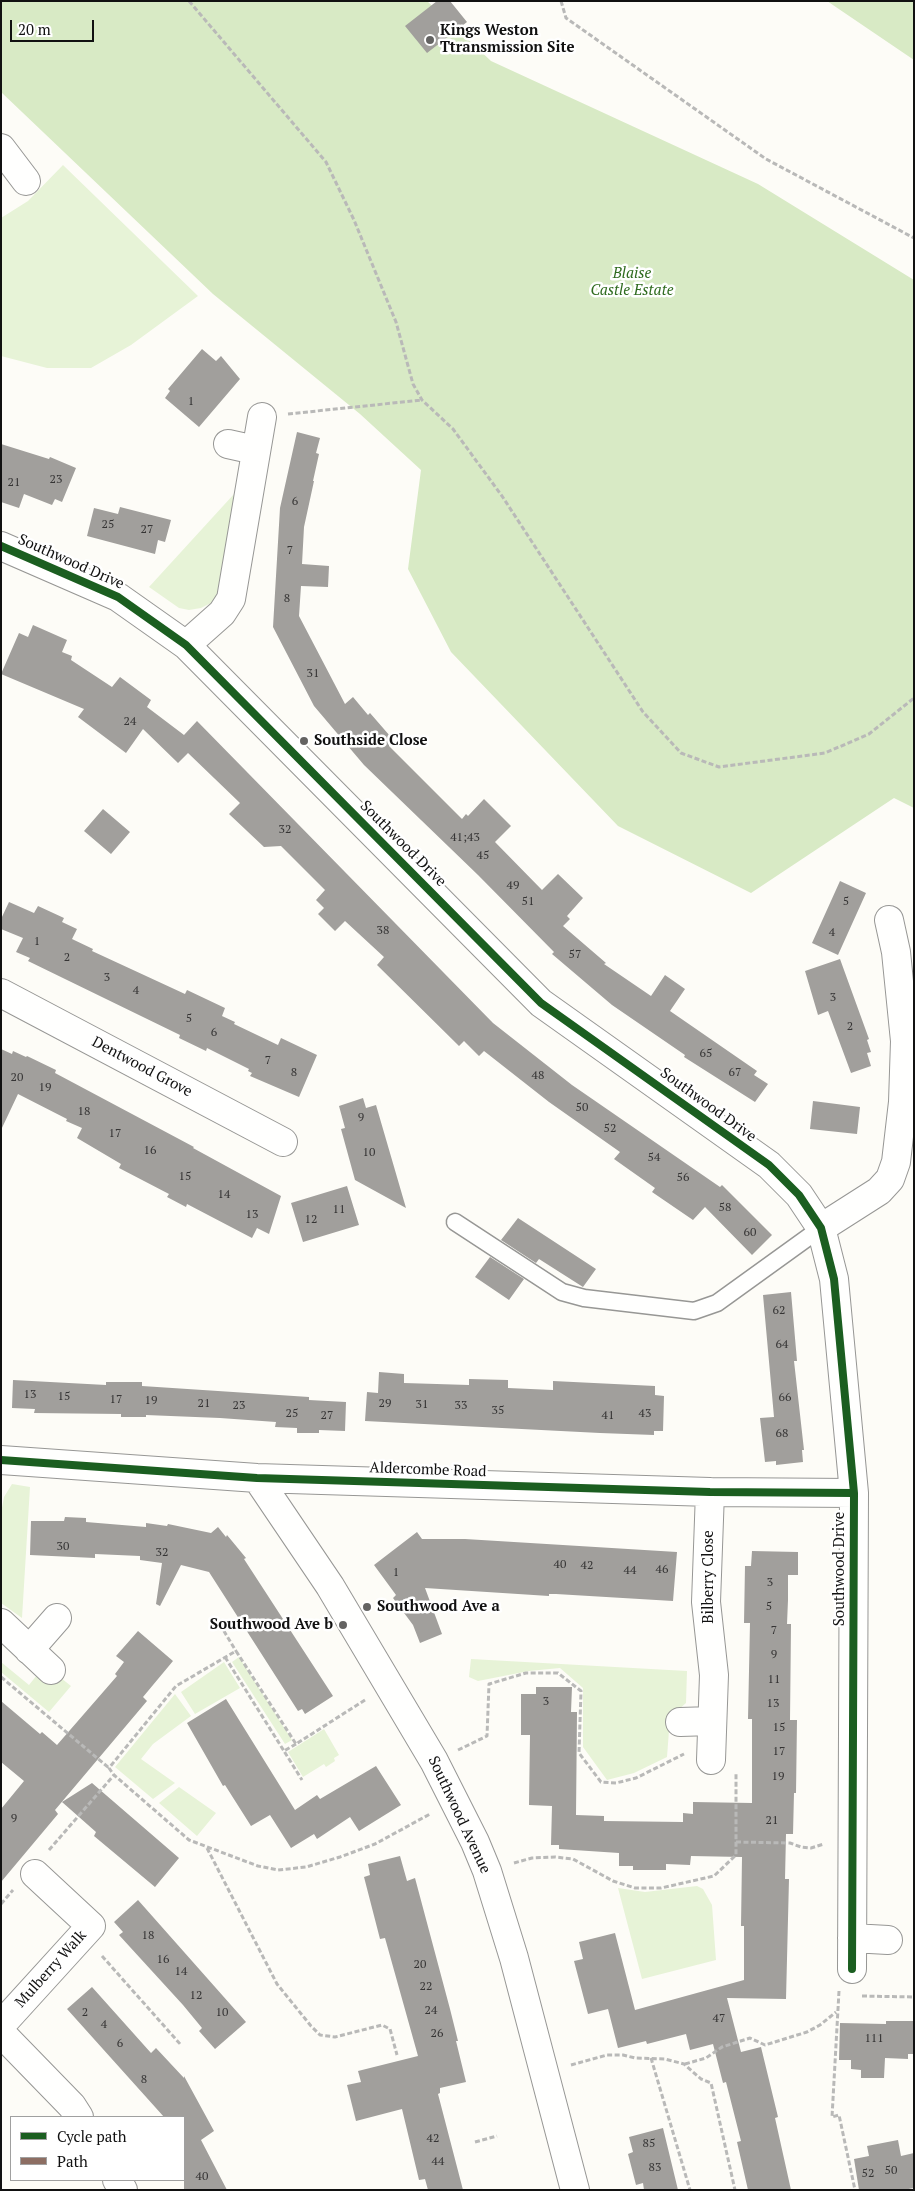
<!DOCTYPE html>
<style>
body{margin:0}
#map{position:relative;width:915px;height:2191px;overflow:hidden;background:#fdfcf7;font-family:"PT Serif",serif}
canvas{display:block}
.frame{position:absolute;inset:0;border:2px solid #111;pointer-events:none}
.legend{position:absolute;left:10px;top:2116px;width:175px;height:65px;box-sizing:border-box;background:#fff;border:1px solid #a0a0a0;margin:0;padding:6px 9px;list-style:none;font-size:15px;color:#111}
.legend li{display:flex;align-items:center;gap:10px;height:25px}
.legend b{width:25px;border:1px solid #a0a0a0}
.scale{position:absolute;left:10px;top:20px;width:84px;height:22px;box-sizing:border-box;border:2px solid #111;border-top:0;padding-left:6px;font-size:15px;line-height:18px;white-space:nowrap;color:#111;-webkit-text-stroke:4px #fff;paint-order:stroke}
</style>
<div id="map">
<canvas width="915" height="2191"></canvas>
<div class="frame"></div>
<ul class="legend">
<li><b style="height:6px;background:#1b5e20"></b>Cycle path</li>
<li><b style="height:6px;background:#8d6e63"></b>Path</li>
</ul>
<div class="scale">20 m</div>
</div>
<script>
const ctx = document.querySelector('canvas').getContext('2d');
ctx.lineJoin = 'round';
function fill(path, color) {
  ctx.fillStyle = color;
  ctx.fill(path, 'evenodd');
}
function toPath(rows) {
  const path = new Path2D();
  for (const r of rows) {
    path.moveTo(r[0], r[1]);
    for (let i = 2; i < r.length; i += 2) path.lineTo(r[i], r[i + 1]);
  }
  return path;
}
function trace(path, color, width, dash) {
  ctx.strokeStyle = color;
  ctx.lineWidth = width;
  ctx.lineCap = dash ? 'butt' : 'round';
  ctx.setLineDash(dash || []);
  ctx.stroke(path);
}
function drawText(font, color, halo, rows, align = 'center') {
  ctx.font = font + ' "PT Serif",serif';
  ctx.lineWidth = 5;
  ctx.setLineDash([]);
  ctx.textBaseline = 'middle';
  ctx.strokeStyle = halo;
  ctx.fillStyle = color;
  for (const [text, x, y, turn = 0] of rows) {
    ctx.save();
    ctx.translate(x, y);
    ctx.rotate((+turn || 0) * Math.PI / 180);
    ctx.textAlign = isNaN(turn) ? turn : align;
    if (halo) ctx.strokeText(text, 0, 0);
    ctx.fillText(text, 0, 0);
    ctx.restore();
  }
}
fill(toPath([
 [63,165,198,296,131,345,91,368,47,368,1,356,1,218,28,201],
 [234,494,222,579,217,594,213,602,201,608,189,610,179,608,149,587],
 [12,1484,30,1487,22,1618,1,1603,1,1513,4,1497],
 [239,1657,292,1740,285,1744,232,1662],
 [471,1659,687,1671,686,1703,670,1717,667,1757,634,1773,607,1780,583,1747,583,1688,560,1668,529,1671,478,1681,469,1677],
 [1,1662,29,1685,41,1670,56,1674,71,1686,49,1712,1,1672],
 [224,1662,240,1688,195,1714,181,1692],
 [175,1694,191,1716,153,1744,141,1759,175,1783,153,1799,115,1767],
 [324,1729,339,1755,334,1758,335,1761,326,1767,324,1764,303,1777,288,1752],
 [179,1787,216,1813,197,1836,159,1803],
 [697,1886,703,1889,712,1905,716,1960,642,1979,618,1888,645,1892]
]), '#e7f3d7');
fill(toPath([
 [1,1,427,1,491,61,758,184,914,280,914,808,894,798,751,893,618,826,451,652,408,569,421,470,360,414,213,294,1,92],
 [827,1,914,1,914,60]
]), '#d8eac5');
fill(toPath([
 [437,1,450,1,467,22,427,53,405,26],
 [202,349,216,361,221,356,240,379,199,427,165,398,170,391,168,389],
 [297,432,320,438,316,453,319,454,313,481,314,481,304,527,302,564,329,566,328,587,301,586,299,616,345,704,353,697,368,715,370,713,390,736,389,746,462,819,466,814,468,816,484,799,511,826,495,842,542,890,558,874,583,898,567,916,570,919,563,926,606,963,604,964,651,996,665,975,685,989,670,1011,757,1071,754,1075,768,1084,755,1102,684,1057,685,1055,612,1005,552,954,554,952,478,875,364,765,314,706,273,627,280,508],
 [1,444,49,459,50,457,76,468,62,502,55,499,52,505,24,494,19,508,1,502],
 [120,507,171,520,165,542,158,540,155,554,87,536,94,508,118,514],
 [33,625,67,640,62,652,72,656,71,660,112,687,120,677,151,700,147,707,184,735,197,721,493,1023,572,1085,720,1187,722,1185,772,1235,752,1255,705,1207,693,1220,652,1192,655,1188,614,1159,620,1152,549,1102,484,1051,479,1056,464,1041,459,1046,377,965,384,957,345,921,335,931,318,914,324,908,316,900,325,890,281,846,264,847,229,814,240,803,188,753,178,763,143,729,126,753,78,717,84,709,1,674,19,633,28,637],
 [103,809,130,832,111,854,84,831],
 [840,881,866,893,838,955,812,943],
 [9,902,34,913,38,906,64,918,62,922,77,929,72,939,93,949,92,951,185,994,187,990,225,1008,222,1016,235,1022,234,1024,278,1045,281,1038,317,1055,299,1097,250,1076,252,1073,248,1071,249,1069,207,1048,206,1051,179,1038,180,1035,28,961,30,958,16,952,23,938,1,929,1,919],
 [840,959,869,1039,867,1040,871,1052,867,1053,871,1066,851,1073,828,1011,818,1015,805,971],
 [1,1049,12,1054,13,1051,26,1057,27,1056,56,1070,55,1073,194,1147,193,1148,281,1196,269,1234,257,1228,252,1238,187,1204,186,1207,167,1197,169,1194,119,1168,121,1164,77,1138,82,1128,66,1121,67,1119,18,1094,1,1130],
 [363,1098,366,1108,376,1105,406,1208,355,1180,341,1129,345,1128,339,1106],
 [813,1101,860,1107,857,1134,810,1129],
 [347,1186,359,1225,303,1242,291,1203],
 [518,1218,596,1269,583,1287,539,1259,536,1263,501,1240],
 [490,1257,524,1279,509,1300,475,1277],
 [791,1292,797,1361,794,1361,804,1450,802,1450,803,1462,776,1465,776,1461,765,1462,760,1418,774,1417,763,1295],
 [379,1372,404,1374,404,1383,469,1385,469,1379,508,1380,508,1388,553,1390,553,1381,655,1386,655,1395,664,1396,663,1431,654,1431,654,1435,600,1433,365,1421,367,1392,378,1393],
 [13,1380,106,1385,106,1382,142,1382,142,1386,309,1397,309,1400,346,1402,345,1431,319,1430,319,1433,297,1433,297,1428,275,1427,276,1422,220,1418,146,1415,146,1417,121,1417,121,1414,34,1413,35,1409,12,1408],
 [65,1517,86,1518,86,1522,146,1527,146,1523,167,1526,168,1524,211,1533,218,1527,226,1537,227,1535,246,1558,244,1559,333,1696,305,1714,302,1709,298,1711,209,1572,181,1565,160,1606,156,1604,162,1563,140,1560,140,1556,95,1554,95,1558,30,1555,31,1521,64,1521],
 [417,1532,422,1539,465,1539,677,1552,673,1601,556,1594,549,1594,549,1596,425,1588,442,1634,420,1643,413,1625,393,1598,396,1595,374,1565],
 [752,1551,798,1552,798,1575,788,1575,788,1600,787,1624,791,1624,790,1720,797,1720,796,1793,794,1793,793,1834,786,1834,785,1879,789,1879,786,1999,727,1998,741,2052,761,2047,778,2117,775,2118,791,2190,748,2190,737,2142,741,2141,726,2082,723,2083,713,2044,690,2050,686,2034,647,2044,646,2041,618,2048,608,2009,588,2014,574,1961,583,1959,579,1942,615,1933,635,2010,744,1980,744,1926,741,1926,742,1857,691,1856,690,1865,666,1864,666,1870,633,1870,633,1866,619,1866,619,1853,559,1849,559,1845,551,1845,552,1806,529,1805,530,1735,521,1735,521,1694,536,1694,536,1687,572,1687,571,1712,577,1712,576,1815,604,1816,604,1821,683,1822,683,1813,693,1814,693,1802,752,1803,752,1719,748,1719,750,1623,744,1623,745,1566,751,1566],
 [138,1631,173,1661,143,1697,147,1701,55,1810,58,1814,1,1882,1,1809,24,1781,1,1762,1,1701,40,1734,42,1732,57,1745,117,1676,115,1674,124,1662,116,1656],
 [226,1699,295,1810,317,1795,320,1799,376,1766,401,1805,359,1831,350,1817,317,1839,314,1834,291,1848,270,1815,251,1826,225,1785,223,1786,187,1723],
 [92,1783,179,1858,155,1887,94,1836,96,1832,62,1802],
 [400,1856,407,1881,415,1878,450,2009,458,2041,456,2041,466,2082,440,2088,440,2093,438,2094,463,2190,428,2190,425,2179,419,2180,402,2109,356,2121,347,2085,361,2082,358,2071,418,2056,385,1938,380,1939,364,1877,370,1875,368,1864],
 [138,1900,246,2022,215,2049,199,2031,202,2028,183,2005,119,1935,123,1932,114,1922],
 [92,1987,151,2053,156,2048,184,2078,184,2076,214,2131,201,2140,227,2190,184,2190,184,2117,164,2117,67,2009],
 [886,2021,914,2021,914,2054,908,2054,908,2059,885,2058,884,2078,861,2078,861,2070,851,2069,851,2060,839,2060,840,2023,886,2024],
 [663,2128,678,2190,644,2190,643,2183,636,2185,628,2154,633,2152,629,2137],
 [898,2140,901,2156,914,2153,914,2188,903,2190,859,2190,854,2159,869,2156,867,2146]
]), '#a19f9c');
const service = toPath([
 [455,1222,562,1292,584,1298,694,1311,717,1303,821,1228]
]);
const minor = toPath([
 [1,148,26,181],
 [228,444,255,450],
 [1,546,118,597,186,645,541,1003,769,1165,799,1195,821,1228,834,1279,854,1493,852,1969],
 [186,645,222,613,231,599,262,417],
 [1,993,283,1142],
 [821,1228,879,1191,890,1179,896,1162,903,1102,905,1041,896,952,889,920],
 [1,1460,257,1478,710,1492,854,1493],
 [257,1478,330,1586,434,1761,475,1842,487,1871,514,1958,575,2190],
 [710,1492,706,1602,714,1675,711,1760],
 [1,1623,51,1670],
 [29,1650,57,1618],
 [680,1722,712,1721],
 [852,1938,888,1940],
 [1,2025,91,1926,35,1874],
 [1,2033,72,2106,79,2117],
 [117,2180,123,2190]
]);
trace(service, '#979795', 19);
trace(minor, '#979795', 30);
trace(toPath([
 [189,1,326,162,354,220,396,322,413,384,422,400,453,429,502,496,643,712,681,753,719,767,825,753,869,734,914,698],
 [561,1,566,18,766,159,914,238],
 [288,414,422,400],
 [216,1618,236,1651],
 [225,1657,284,1751],
 [1,1677,109,1768],
 [365,1700,296,1744,236,1651,176,1686,109,1768,114,1775,189,1840,258,1866,278,1870,306,1867,340,1857,375,1844,430,1814],
 [296,1744,284,1751,302,1780],
 [458,1750,487,1736,489,1684,526,1673,558,1673,581,1691,579,1753,601,1782,616,1783,636,1778,684,1754],
 [736,1842,790,1843,801,1847,811,1848,824,1844],
 [207,1848,277,1984,311,2026,320,2035,335,2037,382,2025,390,2029,397,2055],
 [49,1850,114,1775],
 [514,1863,532,1858,555,1857,573,1859,613,1881,635,1888,661,1888,714,1876,736,1855,736,1773],
 [1,1904,13,1890],
 [102,1956,181,2045],
 [839,1991,832,2117,839,2115,855,2190],
 [862,1996,914,1997],
 [651,2058,690,2190],
 [685,2064,706,2058,722,2047,750,2038,765,2045,807,2032,820,2025,836,2012],
 [571,2065,607,2055,623,2055,635,2058,665,2059,684,2064,701,2079,711,2083,735,2190],
 [475,2142,497,2136]
]), '#b9b9b8', 3, [5, 2.5]);
trace(service, '#fffffe', 16);
trace(minor, '#fffffe', 28);
trace(toPath([
 [913,659,914,659]
]), '#8d6e63', 6, [12, 6]);
trace(toPath([
 [1,546,118,597,186,645,541,1003,769,1165,799,1195,821,1228,834,1279,854,1493,852,1969],
 [1,1460,257,1478,710,1492,854,1493]
]), '#1b5e20', 8);
for (const [x, y, r, color] of [
 [430,40,5,"#646362"],
 [304,741,5,"#646362"],
 [367,1607,5,"#646362"],
 [343,1625,5,"#646362"]
]) {
  const dot = new Path2D();
  dot.arc(x, y, r, 0, 2 * Math.PI);
  ctx.fillStyle = color;
  ctx.fill(dot);
  trace(dot, '#fff', 2);
}
drawText('12px', '#353434', null, [
 ["1",191,402],
 ["23",56,480],
 ["21",14,483],
 ["6",295,502],
 ["25",108,525],
 ["27",147,530],
 ["7",290,551],
 ["8",287,599],
 ["31",313,674],
 ["24",130,722],
 ["32",285,830],
 ["41;43",465,838],
 ["45",483,856],
 ["49",513,886],
 ["51",528,902],
 ["5",846,902],
 ["38",383,931],
 ["4",832,933],
 ["1",37,942],
 ["57",575,955],
 ["2",67,958],
 ["3",107,978],
 ["4",136,991],
 ["3",833,998],
 ["5",189,1019],
 ["2",850,1027],
 ["6",214,1033],
 ["65",706,1054],
 ["7",268,1061],
 ["8",294,1073],
 ["67",735,1073],
 ["48",538,1076],
 ["20",17,1078],
 ["19",45,1088],
 ["50",582,1108],
 ["18",84,1112],
 ["9",361,1118],
 ["52",610,1129],
 ["17",115,1134],
 ["16",150,1151],
 ["10",369,1153],
 ["54",654,1158],
 ["15",185,1177],
 ["56",683,1178],
 ["14",224,1195],
 ["58",725,1208],
 ["11",339,1210],
 ["13",252,1215],
 ["12",311,1220],
 ["60",750,1233],
 ["62",779,1311],
 ["64",782,1345],
 ["13",30,1395],
 ["15",64,1397],
 ["66",785,1398],
 ["17",116,1400],
 ["19",151,1401],
 ["21",204,1404],
 ["29",385,1404],
 ["31",422,1405],
 ["23",239,1406],
 ["33",461,1406],
 ["35",498,1411],
 ["25",292,1414],
 ["43",645,1414],
 ["27",327,1416],
 ["41",608,1416],
 ["68",782,1434],
 ["30",63,1547],
 ["32",162,1553],
 ["40",560,1565],
 ["42",587,1566],
 ["46",662,1570],
 ["44",630,1571],
 ["1",396,1573],
 ["3",770,1583],
 ["5",769,1607],
 ["7",774,1631],
 ["9",774,1655],
 ["11",774,1680],
 ["3",546,1702],
 ["13",773,1704],
 ["15",779,1728],
 ["17",779,1752],
 ["19",778,1777],
 ["9",14,1819],
 ["21",772,1821],
 ["18",148,1936],
 ["16",163,1960],
 ["20",420,1965],
 ["14",181,1972],
 ["22",426,1987],
 ["12",196,1996],
 ["24",431,2011],
 ["2",85,2013],
 ["10",222,2013],
 ["47",719,2019],
 ["4",104,2025],
 ["26",437,2034],
 ["111",874,2039],
 ["6",120,2044],
 ["8",144,2080],
 ["42",433,2139],
 ["85",649,2144],
 ["44",438,2162],
 ["83",655,2168],
 ["50",891,2171],
 ["52",868,2174],
 ["40",202,2177]
]);
drawText('bold 15px', '#111', '#fff', [
 ["Kings Weston",440,31],
 ["Ttransmission Site",440,48],
 ["Southside Close",314,741],
 ["Southwood Ave a",377,1607],
 ["Southwood Ave b",333,1625,"right"]
], 'left');
drawText('italic 15px', '#2f6b1f', '#fff', [
 ["Blaise",632,274],
 ["Castle Estate",632,291]
]);
drawText('15px', '#111', '#fff', [
 ["Southwood Drive",71,562,24],
 ["Southwood Drive",403,844,45],
 ["Dentwood Grove",142,1067,28],
 ["Southwood Drive",708,1105,36],
 ["Aldercombe Road",428,1470,2],
 ["Southwood Drive",840,1569,-90],
 ["Bilberry Close",709,1577,-90],
 ["Southwood Avenue",459,1815,65],
 ["Mulberry Walk",51,1969,-48]
]);
</script>
